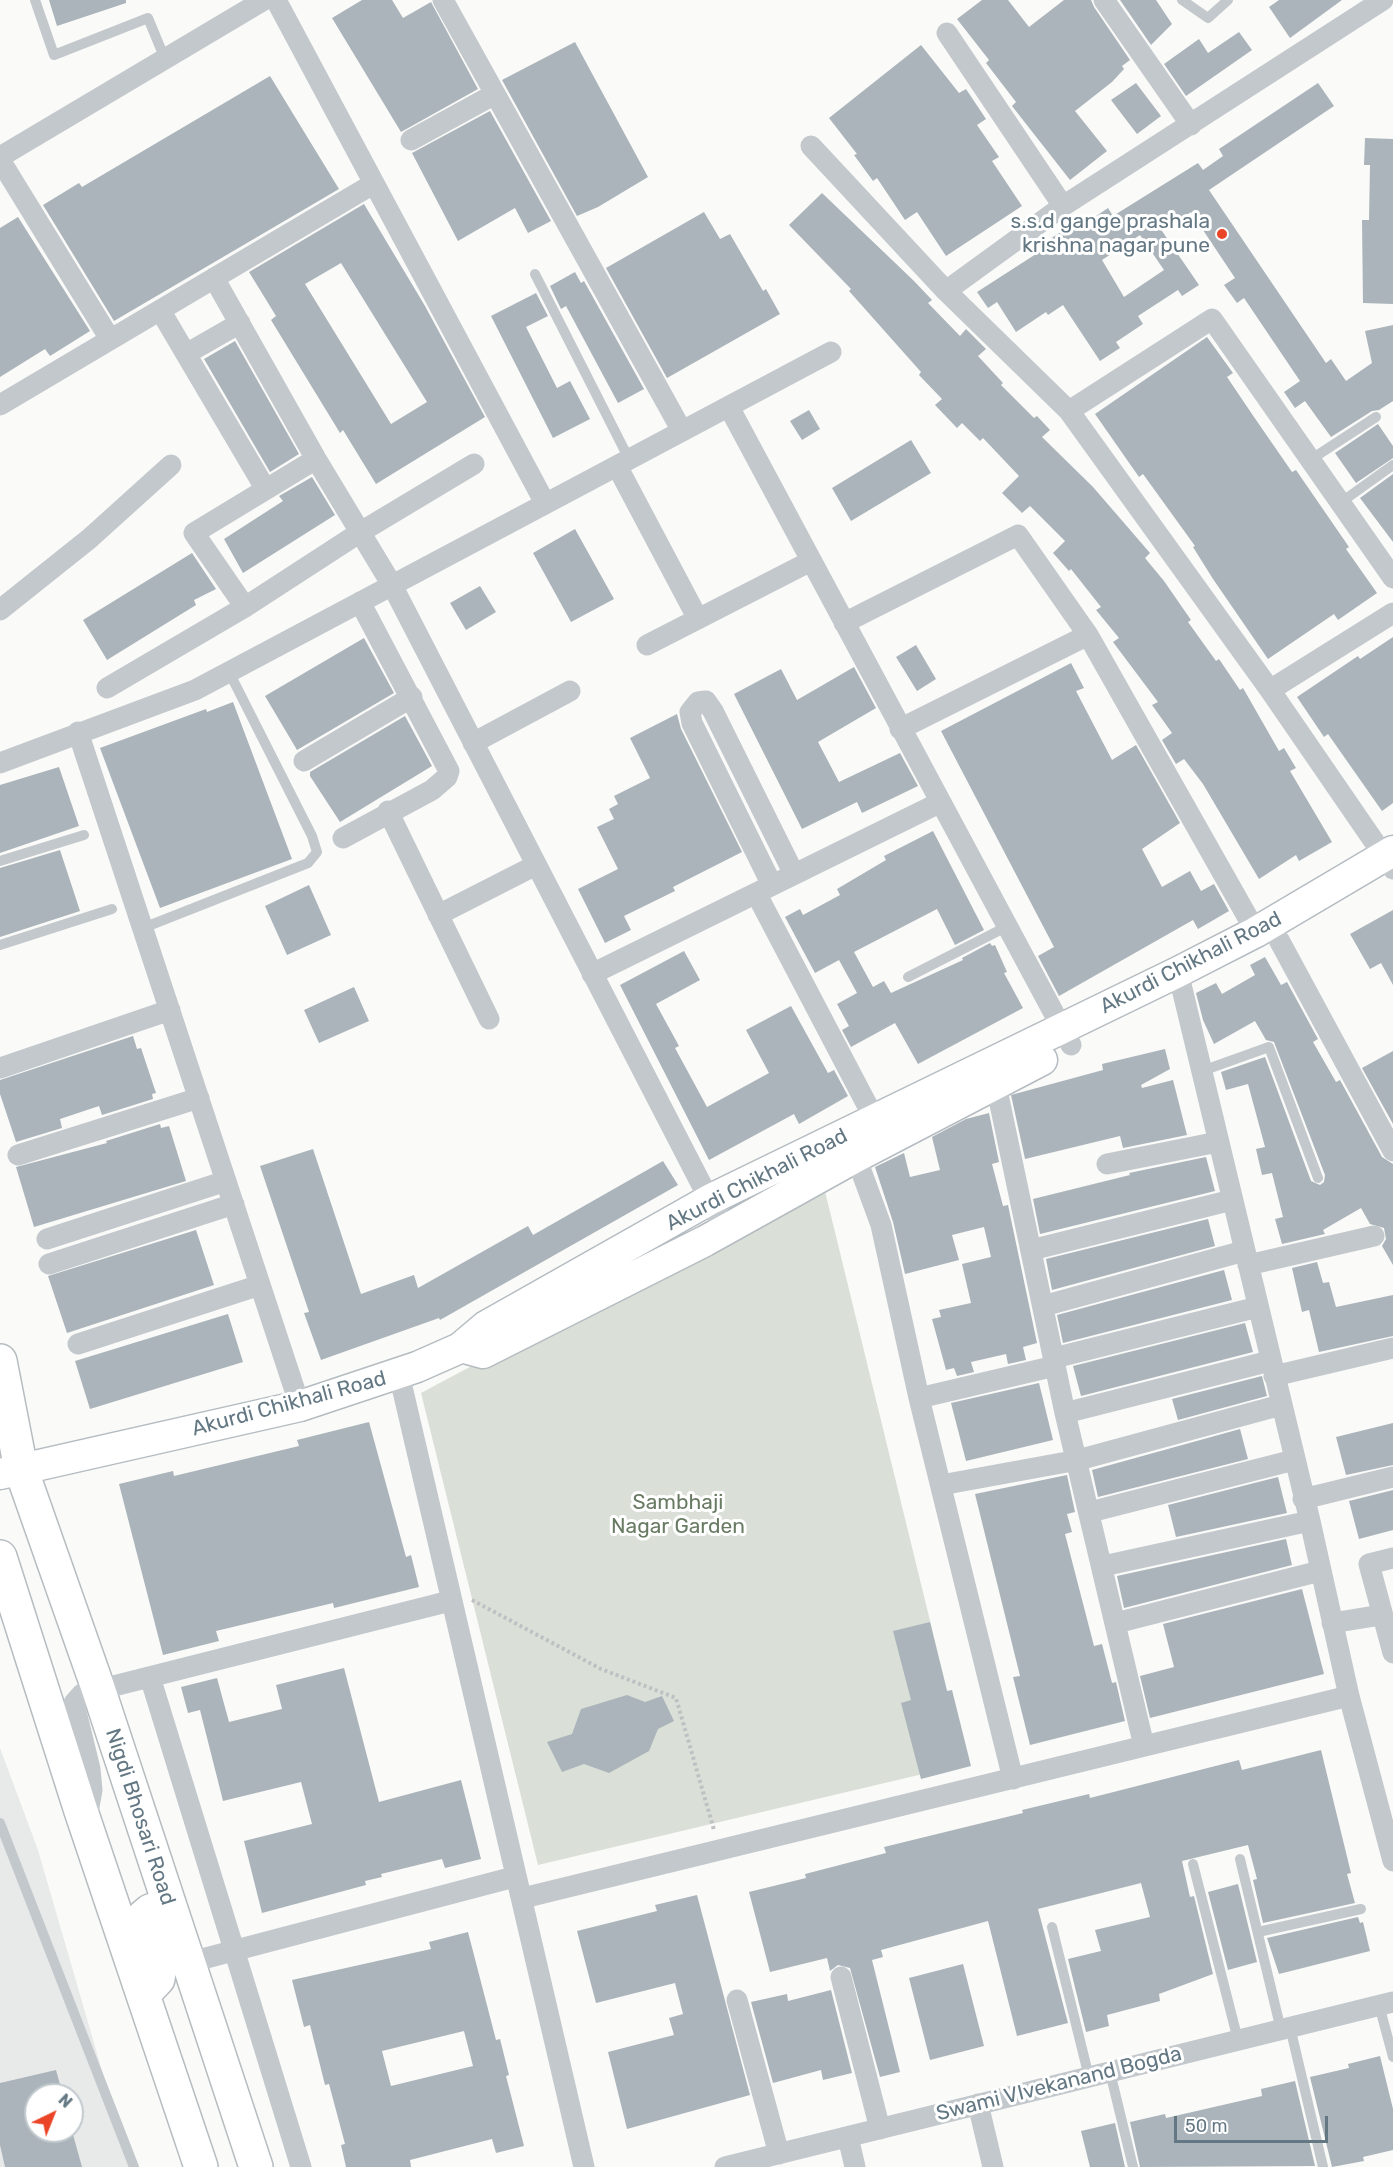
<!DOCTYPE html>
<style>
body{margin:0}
#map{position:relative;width:1393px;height:2167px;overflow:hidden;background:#fafaf8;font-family:Rubik,sans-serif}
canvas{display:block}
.north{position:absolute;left:24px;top:2083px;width:60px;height:60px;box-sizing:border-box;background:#fff;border:2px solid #c1c9ce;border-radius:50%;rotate:43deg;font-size:16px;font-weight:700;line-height:24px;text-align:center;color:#647884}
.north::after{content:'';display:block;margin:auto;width:21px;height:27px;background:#ea4527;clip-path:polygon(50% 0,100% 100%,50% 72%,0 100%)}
.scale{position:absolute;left:1174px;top:2116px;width:154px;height:27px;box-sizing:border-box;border:3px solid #647884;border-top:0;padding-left:8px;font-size:18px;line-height:21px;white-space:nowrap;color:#647884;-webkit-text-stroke:4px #fff;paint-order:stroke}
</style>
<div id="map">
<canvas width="1393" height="2167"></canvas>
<div class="north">N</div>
<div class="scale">50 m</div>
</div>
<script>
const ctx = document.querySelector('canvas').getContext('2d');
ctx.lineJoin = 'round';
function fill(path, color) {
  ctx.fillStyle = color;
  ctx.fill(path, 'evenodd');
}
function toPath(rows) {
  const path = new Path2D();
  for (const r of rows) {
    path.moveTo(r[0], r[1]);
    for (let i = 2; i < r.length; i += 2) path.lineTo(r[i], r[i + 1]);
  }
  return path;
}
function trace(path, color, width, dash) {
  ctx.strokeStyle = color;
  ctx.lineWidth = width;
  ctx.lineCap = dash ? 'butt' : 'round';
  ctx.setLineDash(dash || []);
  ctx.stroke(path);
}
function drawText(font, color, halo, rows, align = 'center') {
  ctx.font = font + ' Rubik,sans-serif';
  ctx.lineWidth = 6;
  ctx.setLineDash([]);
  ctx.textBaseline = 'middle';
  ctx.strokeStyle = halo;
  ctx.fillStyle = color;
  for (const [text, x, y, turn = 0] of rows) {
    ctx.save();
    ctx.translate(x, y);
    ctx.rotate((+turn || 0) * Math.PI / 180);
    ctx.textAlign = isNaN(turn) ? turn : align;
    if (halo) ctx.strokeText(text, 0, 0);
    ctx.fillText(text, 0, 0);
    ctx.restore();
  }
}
fill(toPath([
 [0,1748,38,1850,130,2167,0,2167],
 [36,2095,72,2095,72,2131,36,2131]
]), '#e8eae9');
fill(toPath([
 [822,1179,965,1764,538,1865,421,1393]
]), '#dae0d7');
fill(toPath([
 [49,0,126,0,126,3,57,26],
 [362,0,392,0,403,18,431,2,478,89,401,132,332,18],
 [982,0,1008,0,1029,27,1064,0,1091,0,1094,7,1130,60,1122,66,1124,69,1112,82,1075,111,1107,151,1070,180,1012,106,1016,102,986,63,989,60,957,19],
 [1120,0,1156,0,1172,24,1151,45],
 [1279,0,1342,0,1290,38,1269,7],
 [1239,32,1252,50,1186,96,1164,64,1199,39,1208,53],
 [575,42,648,177,598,207,577,216,502,80],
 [921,45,959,93,966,89,986,119,977,125,999,157,992,161,1022,206,946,256,917,212,905,220,877,178,873,181,854,155,857,154,829,118],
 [270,76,339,189,114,321,43,205,79,183,82,187],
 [1136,83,1161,116,1137,134,1111,100],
 [1318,83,1334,106,1209,190,1326,363,1331,359,1346,381,1372,363,1365,331,1393,325,1393,401,1379,410,1372,411,1331,437,1305,401,1295,408,1284,392,1300,381,1244,298,1237,303,1224,285,1235,278,1191,212,1162,231,1199,285,1182,296,1178,290,1138,316,1143,324,1116,342,1120,348,1100,361,1063,305,1048,315,1046,312,1016,332,997,302,988,308,977,292,1050,245,1047,241,1076,222,1080,227,1108,208,1113,216,1198,163,1203,170,1223,156,1219,149],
 [1140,235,1164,270,1124,297,1102,260],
 [490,111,551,221,528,233,515,208,458,241,412,153],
 [1365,138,1393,139,1393,304,1363,303,1362,220,1369,220,1370,165,1364,165],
 [822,193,914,281,932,300,928,303,960,336,966,329,986,349,978,356,1003,383,1001,385,1034,418,1037,416,1050,430,1042,437,1093,487,1150,553,1145,558,1164,581,1191,620,1188,622,1216,661,1219,659,1240,690,1243,688,1279,751,1284,748,1296,768,1290,771,1332,842,1299,861,1296,855,1259,879,1203,784,1184,759,1176,764,1162,740,1172,733,1152,705,1158,702,1113,642,1119,638,1096,610,1101,607,1071,569,1069,571,1053,553,1065,541,1030,506,1022,513,1002,493,1019,476,983,438,980,441,962,423,957,428,935,405,942,399,919,375,921,372,849,291,851,289,789,225],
 [364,204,425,306,485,417,376,484,343,430,340,433,271,320,276,316,249,272],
 [341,263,427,402,391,424,305,284],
 [704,212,720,239,730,234,763,291,766,289,780,314,667,378,606,268],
 [18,217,90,331,50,356,45,349,0,377,0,228],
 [575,272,581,283,584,281,644,389,618,403,566,306,561,309,550,286],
 [536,293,548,316,526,327,557,388,570,381,590,419,553,438,491,316],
 [1207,337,1233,373,1227,377,1254,417,1292,472,1296,470,1349,547,1346,549,1377,593,1338,620,1334,614,1268,659,1213,579,1193,547,1195,546,1143,474,1139,477,1095,414],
 [235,341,299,454,270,472,204,359],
 [809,410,820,429,802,440,790,421],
 [1378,424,1393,446,1393,458,1356,483,1335,453],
 [911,440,931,473,851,521,832,488],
 [1393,474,1393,542,1360,498],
 [312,477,335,515,243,573,224,539,283,501,279,496],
 [575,529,614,599,571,622,533,553],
 [192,553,216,589,194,600,196,605,107,660,83,620],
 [480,586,496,612,466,630,450,603],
 [1393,637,1393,803,1382,811,1328,734,1324,737,1297,697,1358,656,1360,659],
 [364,638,394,693,297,750,265,696],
 [916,645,936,679,917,691,896,657],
 [1071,663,1084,688,1076,691,1112,760,1136,745,1180,823,1142,849,1162,887,1190,871,1201,891,1214,884,1229,911,1198,929,1193,920,1059,996,1038,956,1054,947,941,731],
 [854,667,876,708,818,742,839,782,900,753,918,786,862,813,857,802,802,829,734,694,781,669,797,700],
 [233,702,292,859,160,908,100,748,206,709,207,712],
 [677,714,681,729,742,852,673,887,675,891,624,916,631,930,605,943,578,889,618,869,597,827,614,819,609,809,618,804,614,796,650,778,630,738],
 [405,716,432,766,340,822,310,776,310,772],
 [59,767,79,826,0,853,0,785],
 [933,831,984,930,955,945,937,909,854,952,873,987,884,981,891,993,963,960,962,958,990,943,992,946,995,945,1007,972,1004,973,1023,1008,918,1064,895,1023,851,1047,842,1030,849,1026,837,1004,857,993,839,960,815,973,785,917,800,909,803,915,840,895,837,889,886,860,884,856],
 [60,850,80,911,0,937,0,868],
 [309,885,331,935,287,955,265,906],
 [1393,910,1393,985,1381,963,1370,969,1350,934],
 [684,951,700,980,656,1004,679,1046,675,1048,707,1107,769,1073,746,1030,791,1006,828,1073,834,1070,848,1096,799,1124,794,1114,709,1160,620,985],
 [1265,957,1281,985,1287,982,1318,1039,1313,1042,1336,1082,1340,1080,1382,1157,1393,1164,1393,1265,1382,1246,1386,1239,1384,1228,1370,1224,1361,1208,1323,1230,1325,1234,1282,1244,1275,1219,1283,1217,1272,1173,1262,1175,1256,1149,1265,1147,1248,1084,1226,1090,1221,1072,1265,1057,1311,1181,1320,1185,1324,1182,1325,1175,1274,1042,1266,1040,1255,1021,1214,1044,1203,1020,1196,993,1216,983,1222,994,1255,975,1250,965],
 [354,987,369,1021,319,1043,304,1010],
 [133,1036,137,1049,141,1048,156,1093,152,1094,153,1099,102,1115,99,1106,60,1119,62,1128,16,1142,0,1094,0,1080],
 [1165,1049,1170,1069,1141,1085,1142,1088,1173,1080,1187,1135,1123,1148,1120,1136,1025,1159,1011,1095,1103,1070,1102,1064],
 [1393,1051,1393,1124,1362,1068],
 [989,1113,999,1162,992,1164,1003,1206,1008,1205,1037,1343,1023,1347,1026,1360,1008,1364,1006,1354,971,1362,974,1372,957,1376,954,1368,946,1370,932,1319,941,1317,939,1310,971,1303,962,1264,991,1257,984,1227,952,1235,959,1260,905,1274,893,1222,875,1167,904,1153,910,1177,940,1170,932,1137,966,1119],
 [160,1124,161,1128,169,1126,186,1181,34,1227,16,1167,107,1143,106,1141],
 [313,1149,361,1294,414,1275,418,1288,528,1226,533,1235,663,1161,678,1185,440,1320,439,1318,321,1360,304,1313,309,1312,260,1166],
 [1206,1157,1215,1191,1040,1234,1033,1199,1130,1175,1129,1173],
 [1208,1219,1215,1246,1052,1290,1046,1259],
 [196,1230,214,1285,67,1333,48,1276],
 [1317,1262,1323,1283,1329,1282,1336,1307,1393,1295,1393,1336,1319,1352,1309,1310,1302,1312,1292,1268],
 [1224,1270,1232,1300,1063,1343,1057,1315],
 [228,1314,243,1362,90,1409,75,1361],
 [1245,1323,1253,1352,1081,1396,1073,1366],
 [1262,1376,1267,1396,1178,1420,1172,1399],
 [1039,1383,1053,1440,966,1461,951,1403],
 [369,1422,406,1557,411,1555,419,1587,334,1608,333,1603,216,1631,219,1641,163,1655,119,1484,173,1471,174,1476,299,1446,297,1440],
 [1393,1423,1393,1465,1346,1475,1336,1437],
 [1240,1429,1248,1459,1098,1497,1092,1470],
 [1067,1475,1075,1512,1067,1514,1072,1532,1065,1534,1094,1646,1102,1644,1112,1683,1116,1682,1125,1721,1030,1745,1013,1677,1020,1676,975,1494],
 [1278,1477,1287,1513,1176,1537,1168,1505],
 [1393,1490,1393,1530,1359,1539,1349,1501],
 [1286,1539,1292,1565,1124,1608,1117,1576],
 [1302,1589,1324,1674,1150,1718,1140,1676,1174,1667,1163,1624],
 [930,1622,947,1691,952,1690,971,1766,921,1779,901,1703,911,1700,893,1631],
 [344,1668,379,1802,461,1780,481,1859,445,1868,442,1859,381,1874,382,1877,365,1881,366,1885,262,1913,244,1841,312,1824,301,1782,223,1801,200,1710,188,1713,181,1687,217,1678,229,1722,282,1709,276,1685],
 [627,1695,645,1702,662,1696,674,1721,658,1729,649,1751,609,1773,584,1764,562,1772,547,1742,572,1734,581,1709],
 [1321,1750,1351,1873,1347,1874,1355,1903,1263,1923,1253,1880,1257,1879,1248,1845,1182,1861,1190,1897,1194,1896,1213,1974,1159,1994,1160,2001,1107,2015,1109,2026,1086,2032,1068,1959,1101,1951,1095,1930,1150,1917,1141,1883,1038,1909,1068,2023,1017,2036,988,1921,881,1950,883,1957,872,1960,900,2072,880,2077,850,1968,838,1965,830,1971,827,1958,770,1972,749,1892,806,1878,805,1874,886,1853,884,1847,1023,1813,1022,1810,1089,1794,1090,1798,1239,1760,1242,1770],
 [1238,1884,1257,1962,1228,1970,1208,1892],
 [697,1895,750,2095,627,2129,608,2052,674,2035,669,2018,683,2014,675,1983,596,2003,577,1931,657,1911,655,1905],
 [1358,1917,1360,1923,1363,1922,1370,1951,1279,1974,1267,1938],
 [468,1932,496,2040,500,2039,509,2075,506,2076,524,2146,496,2153,492,2139,410,2160,411,2167,346,2167,341,2145,345,2144,329,2084,325,2085,310,2025,304,2027,292,1980,431,1949,429,1942],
 [464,2031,473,2066,391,2086,382,2051],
 [963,1964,984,2046,930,2060,909,1978],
 [831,1990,852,2073,823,2080,821,2070,773,2083,751,2002,787,1994,788,2001],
 [1380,2056,1393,2109,1393,2150,1363,2157,1364,2161,1332,2167,1310,2077,1349,2068,1348,2064],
 [56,2070,63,2095,36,2095,36,2131,72,2131,82,2167,5,2167,0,2145,0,2083],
 [1295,2081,1315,2166,1140,2167,1130,2122,1165,2114,1166,2118,1262,2096,1261,2089],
 [1115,2123,1125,2167,1090,2167,1081,2131]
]), '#aab4ba');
const secondary = toPath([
 [461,1347,483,1353,705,1241,856,1157,1042,1060],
 [0,1474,300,1406,417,1367,460,1348,486,1326,711,1199,1178,972,1256,932,1393,851]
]);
const primary = toPath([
 [0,1361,21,1469,98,1688,256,2167],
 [0,1557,81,1811,201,2167],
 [143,1995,158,1979,159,1972,143,1927,143,1917,150,1911,168,1905]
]);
trace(secondary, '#b5bcc1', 33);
trace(primary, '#b6bcc0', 36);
trace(toPath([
 [472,1600,601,1669,676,1698,714,1830]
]), '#bdc1c3', 4, [3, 3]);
trace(toPath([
 [35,0,54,55,148,18,165,59],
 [1182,0,1208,18,1228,0],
 [535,274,629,459],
 [1310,460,1376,417],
 [1340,503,1393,465],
 [0,861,84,835],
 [143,928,308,863,317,852,312,836,229,672],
 [0,945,112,909],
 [908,977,1006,927],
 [1202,1071,1269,1047,1318,1178],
 [0,1823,134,2167],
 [1240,1859,1281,2030],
 [1193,1864,1238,2040],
 [1052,1927,1089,2077],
 [1258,1932,1361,1909],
 [1379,2005,1393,2057],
 [1290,2027,1323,2167],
 [1110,2072,1133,2167]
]), '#c3c8cc', 10);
trace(toPath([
 [276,0,545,503],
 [443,0,682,431],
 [1104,0,1191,125],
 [947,33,1063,206],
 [411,140,495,94],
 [811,146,946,291,1069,411,1270,690,1393,869],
 [0,157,264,0],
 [0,160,110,339],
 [214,278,316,459,392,585,725,1230],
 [946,291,1063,206,1383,0],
 [160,310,265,488],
 [186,354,240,323],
 [0,405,373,184],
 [729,407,1071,1045],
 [1069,411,1212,319,1393,578],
 [617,466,698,619],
 [245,607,194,533,316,459],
 [0,610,89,539,171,465],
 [844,623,1018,535,1088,635,1256,932],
 [647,645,811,561],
 [107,688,245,607,359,533,474,464],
 [1270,690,1393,613],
 [900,729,1088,635],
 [78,732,300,1406],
 [473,743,570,691],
 [304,761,412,697],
 [0,763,195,690,831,352],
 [388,811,489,1019],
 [343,838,432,790,447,777,449,771,360,602],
 [772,885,692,723,690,712,698,702,706,701,713,711,794,874],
 [756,893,875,1120],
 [438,915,536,865],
 [1279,940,1393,1151],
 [1178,972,1310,1521,1349,1696,1393,1861],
 [592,974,939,803],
 [0,1068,170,1010],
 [996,1085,1065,1413,1144,1746],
 [848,1147,856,1157,881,1225,919,1398,1013,1779],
 [18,1155,199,1098],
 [1107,1164,1218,1142],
 [47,1239,226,1181],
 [1031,1250,1232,1200],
 [49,1264,234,1204],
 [1248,1265,1374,1236],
 [1043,1306,1244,1251],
 [78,1344,260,1285],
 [1054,1358,1258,1307],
 [399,1374,584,2167],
 [1274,1376,1393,1348],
 [919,1398,1055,1366],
 [1065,1413,1270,1361],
 [941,1485,1078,1460,1281,1405],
 [1303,1499,1393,1477],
 [1090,1512,1294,1460],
 [1393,1558,1369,1564,1393,1653],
 [1103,1566,1310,1521],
 [1116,1623,1320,1571],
 [1332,1623,1381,1615],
 [150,1677,301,2167],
 [81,1811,89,1807,92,1790,90,1769,74,1703,82,1694,450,1601],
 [523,1898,1349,1696],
 [187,1963,514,1877],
 [841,1977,880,2129],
 [737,2000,779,2154],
 [978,2104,993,2167],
 [848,2137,855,2167],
 [725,2167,1393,2002]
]), '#c3c8cc', 21);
trace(secondary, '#fff', 30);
trace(primary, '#fff', 33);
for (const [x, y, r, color] of [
 [1222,234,6,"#ea4527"]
]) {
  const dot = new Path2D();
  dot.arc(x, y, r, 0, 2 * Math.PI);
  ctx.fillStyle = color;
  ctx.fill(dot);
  trace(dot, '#fff', 2);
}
drawText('21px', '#647884', '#fff', [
 ["s.s.d gange prashala",1210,222],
 ["krishna nagar pune",1210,246]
], 'right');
drawText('21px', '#647884', '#fff', [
 ["Akurdi Chikhali Road",1191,963,-27],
 ["Akurdi Chikhali Road",757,1180,-27],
 ["Akurdi Chikhali Road",289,1404,-15],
 ["Nigdi Bhosari Road",140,1817,72],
 ["Swami VIvekanand Bogda",1059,2084,-14]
]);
drawText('21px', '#697b63', '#fff', [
 ["Sambhaji",678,1503],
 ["Nagar Garden",678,1527]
]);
</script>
